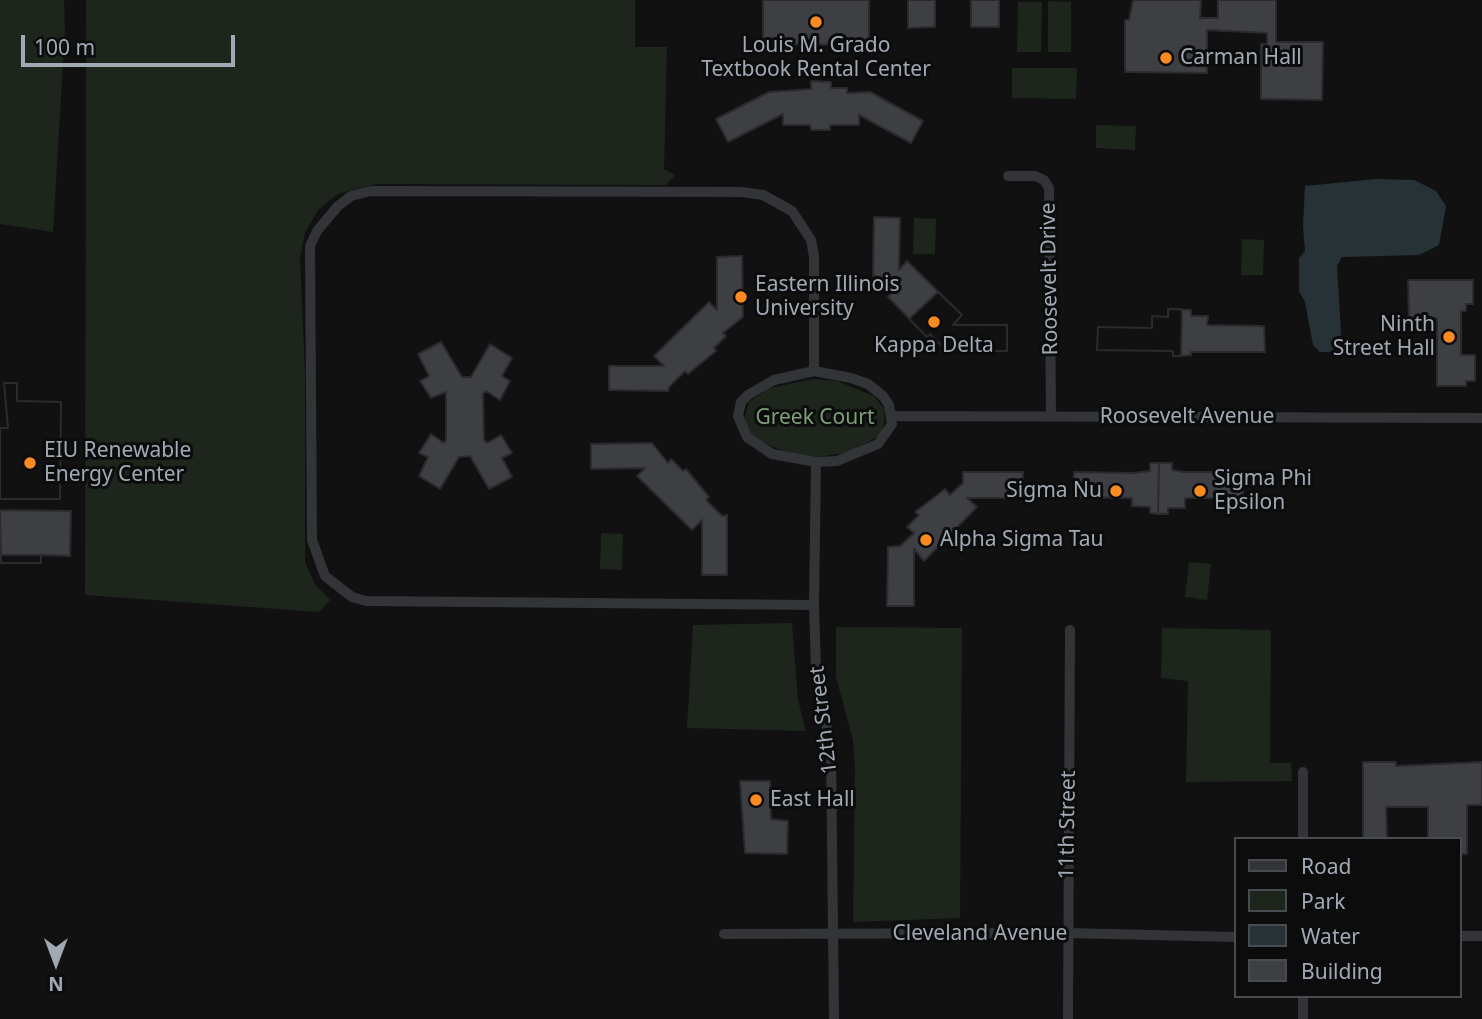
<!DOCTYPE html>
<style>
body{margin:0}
#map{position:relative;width:1482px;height:1019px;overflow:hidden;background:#111112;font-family:"Noto Sans",sans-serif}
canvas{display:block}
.legend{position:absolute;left:1234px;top:837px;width:228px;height:161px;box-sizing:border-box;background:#0c0c0d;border:2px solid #484b50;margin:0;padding:9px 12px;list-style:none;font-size:21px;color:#a1aab4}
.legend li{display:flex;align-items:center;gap:14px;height:35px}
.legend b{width:35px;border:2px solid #484b50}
.north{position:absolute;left:21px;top:928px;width:70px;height:70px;-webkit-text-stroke:5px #0c0c0d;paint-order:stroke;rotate:180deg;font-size:19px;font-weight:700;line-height:28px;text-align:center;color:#a1aab4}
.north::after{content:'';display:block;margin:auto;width:24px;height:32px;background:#a1aab4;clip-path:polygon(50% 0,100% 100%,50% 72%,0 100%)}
.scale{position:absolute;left:21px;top:35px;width:214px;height:32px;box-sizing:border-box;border:4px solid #a1aab4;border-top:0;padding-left:9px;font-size:21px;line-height:24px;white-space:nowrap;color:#a1aab4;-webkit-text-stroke:5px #0c0c0d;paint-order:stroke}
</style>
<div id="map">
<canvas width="1482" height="1019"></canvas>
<ul class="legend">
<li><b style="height:9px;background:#323438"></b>Road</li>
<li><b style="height:19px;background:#1d251d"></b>Park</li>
<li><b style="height:19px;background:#273237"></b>Water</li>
<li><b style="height:19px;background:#3d3f43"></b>Building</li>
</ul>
<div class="north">N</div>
<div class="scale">100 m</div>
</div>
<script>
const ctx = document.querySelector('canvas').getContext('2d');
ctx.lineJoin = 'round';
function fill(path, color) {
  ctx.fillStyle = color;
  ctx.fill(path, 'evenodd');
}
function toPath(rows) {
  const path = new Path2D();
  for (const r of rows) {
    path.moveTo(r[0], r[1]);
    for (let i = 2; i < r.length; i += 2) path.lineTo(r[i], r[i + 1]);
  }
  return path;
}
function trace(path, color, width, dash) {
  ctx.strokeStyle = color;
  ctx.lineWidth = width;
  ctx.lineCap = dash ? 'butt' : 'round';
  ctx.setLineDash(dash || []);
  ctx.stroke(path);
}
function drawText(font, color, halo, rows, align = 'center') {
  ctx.font = font + ' "Noto Sans",sans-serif';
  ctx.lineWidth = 6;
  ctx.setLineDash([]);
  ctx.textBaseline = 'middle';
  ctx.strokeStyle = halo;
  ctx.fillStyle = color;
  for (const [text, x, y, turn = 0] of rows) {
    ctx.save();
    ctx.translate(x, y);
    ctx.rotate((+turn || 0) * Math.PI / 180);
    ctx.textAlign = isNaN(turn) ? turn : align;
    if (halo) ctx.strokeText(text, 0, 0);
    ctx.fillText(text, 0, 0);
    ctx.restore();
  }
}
fill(toPath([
 [0,0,64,0,65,30,53,232,0,224],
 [86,0,635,0,635,47,667,47,664,169,675,175,666,185,376,184,338,194,318,210,305,233,300,258,305,374,305,562,314,583,330,600,319,612,85,595],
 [1048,1,1071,2,1071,52,1048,52],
 [1018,2,1042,2,1041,52,1017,52],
 [1012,68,1077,68,1076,99,1012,98],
 [1096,125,1136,126,1135,150,1096,148],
 [914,218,936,219,935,254,913,254],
 [1242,239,1264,240,1263,275,1241,275],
 [813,379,837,381,874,396,885,410,883,433,851,452,817,457,782,451,751,436,744,419,749,402,770,388],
 [601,533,623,534,622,570,600,569],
 [1189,562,1211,564,1207,600,1185,597],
 [792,623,798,700,806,731,687,728,693,625],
 [836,627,962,628,960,918,853,922,855,768,853,740,836,677],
 [1162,628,1271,630,1270,763,1291,763,1292,781,1186,782,1188,681,1161,678]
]), '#1d251d');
fill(toPath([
 [1376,179,1414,180,1436,191,1446,206,1439,245,1419,255,1342,257,1337,266,1341,334,1338,347,1330,352,1320,352,1313,345,1305,302,1299,291,1299,258,1305,251,1303,226,1305,186]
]), '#273237');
const building = toPath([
 [763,0,869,0,869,45,763,44,763,0],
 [908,0,935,0,935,27,908,28,908,0],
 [971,0,999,0,999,27,971,27,971,0],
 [1133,0,1201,0,1200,18,1218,18,1218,0,1276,0,1276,42,1323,42,1322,100,1261,99,1261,44,1267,44,1267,33,1207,30,1207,73,1125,72,1125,20,1129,20,1133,0],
 [811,81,831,82,831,88,847,88,847,93,870,92,923,121,911,143,859,115,859,125,830,125,830,130,811,130,810,125,783,125,783,114,728,142,716,119,769,92,811,89,811,81],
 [874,217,900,218,899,270,907,261,962,315,953,325,1007,325,1007,351,947,351,930,334,927,337,888,297,892,292,876,276,873,276,874,217],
 [742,256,743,317,723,333,726,336,714,348,716,351,688,374,685,371,669,387,668,391,609,390,609,366,664,366,654,356,709,302,717,310,717,257,742,256],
 [1408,280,1473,280,1473,304,1466,304,1466,311,1461,311,1461,355,1475,355,1475,381,1466,381,1466,386,1437,386,1437,318,1409,318,1408,280],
 [938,292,962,315,953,325,1007,325,1007,351,947,351,930,334,927,337,909,319,938,292],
 [1168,309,1191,310,1191,316,1208,316,1207,325,1264,326,1265,352,1191,352,1191,355,1181,356,1173,356,1173,351,1097,350,1098,327,1152,328,1152,316,1168,317,1168,309],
 [1168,309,1182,309,1181,356,1173,356,1173,351,1097,350,1098,327,1152,328,1152,316,1168,317,1168,309],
 [441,342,462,377,471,377,490,344,512,358,502,376,510,381,500,400,486,391,483,394,484,440,487,443,501,435,512,453,502,458,512,477,489,489,470,456,459,457,440,489,419,476,428,457,419,453,431,434,444,443,446,440,446,392,431,398,420,381,429,376,418,354,441,342],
 [4,383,17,383,17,401,61,402,60,499,0,499,0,428,8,428,4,383],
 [4,383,17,383,17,401,61,402,60,499,0,499,0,428,8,428,4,383],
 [652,443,668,463,671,459,683,471,686,469,709,497,706,500,722,516,727,515,727,575,702,575,702,520,692,530,637,476,645,468,591,469,591,444,652,443],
 [1150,463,1159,463,1158,514,1150,513,1150,507,1132,506,1132,498,1074,497,1074,472,1134,473,1150,471,1150,463],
 [1159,463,1172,463,1172,470,1184,472,1243,472,1243,498,1185,498,1185,508,1168,508,1168,514,1158,514,1159,463],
 [963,472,1023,472,1022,498,967,498,977,507,924,561,914,549,914,606,887,606,888,547,900,546,914,533,907,527,919,515,915,512,945,489,950,495,963,483,963,472],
 [0,510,71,511,70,556,41,555,41,563,1,563,0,510],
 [1,555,41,555,41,563,1,563,1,555],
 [1363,762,1396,762,1396,766,1482,762,1482,805,1467,805,1467,854,1459,854,1459,839,1428,839,1428,807,1386,807,1387,838,1363,838,1363,762],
 [740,781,770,781,771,819,788,821,787,854,745,853,740,781]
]);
fill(building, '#3d3f43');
trace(building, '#2b2b2f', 2);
trace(toPath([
 [1008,176,1035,176,1044,180,1049,188,1051,417],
 [814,371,814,256,811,240,792,211,763,195,742,192,371,191,351,196,338,206,317,231,310,246,312,540,325,576,352,597,366,601,814,605],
 [814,371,851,378,868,384,883,396,889,405,892,424,878,444,837,461,816,462,772,454,747,437,738,416,741,402,748,395,774,380,814,371],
 [892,416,1482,418],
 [816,462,814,605,816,669,831,750,834,1019],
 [1303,772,1303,839],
 [724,934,1067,933,1235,937],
 [1459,936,1482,936],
 [1303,996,1303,1019],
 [1068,1019,1070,630]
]), '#323438', 10);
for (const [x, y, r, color] of [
 [816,22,7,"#fb8b20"],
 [1166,58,7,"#fb8b20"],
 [741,297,7,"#fb8b20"],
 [934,322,7,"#fb8b20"],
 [1449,337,7,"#fb8b20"],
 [30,463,7,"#fb8b20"],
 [1116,491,7,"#fb8b20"],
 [1200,491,7,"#fb8b20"],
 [926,540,7,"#fb8b20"],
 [756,800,7,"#fb8b20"]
]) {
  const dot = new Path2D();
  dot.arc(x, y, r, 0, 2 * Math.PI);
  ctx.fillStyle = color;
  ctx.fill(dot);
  trace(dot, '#0c0c0d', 2.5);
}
drawText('21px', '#a1aab4', '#0c0c0d', [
 ["Louis M. Grado",816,46,"center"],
 ["Textbook Rental Center",816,70,"center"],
 ["Carman Hall",1180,58],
 ["Eastern Illinois",755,285],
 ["University",755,309],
 ["Ninth",1435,325,"right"],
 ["Street Hall",1435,349,"right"],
 ["Kappa Delta",934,346,"center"],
 ["EIU Renewable",44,451],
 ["Energy Center",44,475],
 ["Sigma Phi",1214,479],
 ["Epsilon",1214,503],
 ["Sigma Nu",1102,491,"right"],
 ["Alpha Sigma Tau",940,540],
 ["East Hall",770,800]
], 'left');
drawText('21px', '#a1aab4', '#0c0c0d', [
 ["Roosevelt Drive",1050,279,-91],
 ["Roosevelt Avenue",1187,417],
 ["12th Street",824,720,-97],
 ["11th Street",1068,825,-89],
 ["Cleveland Avenue",980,934]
]);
drawText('21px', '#7ca077', '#0c0c0d', [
 ["Greek Court",815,418]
]);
</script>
